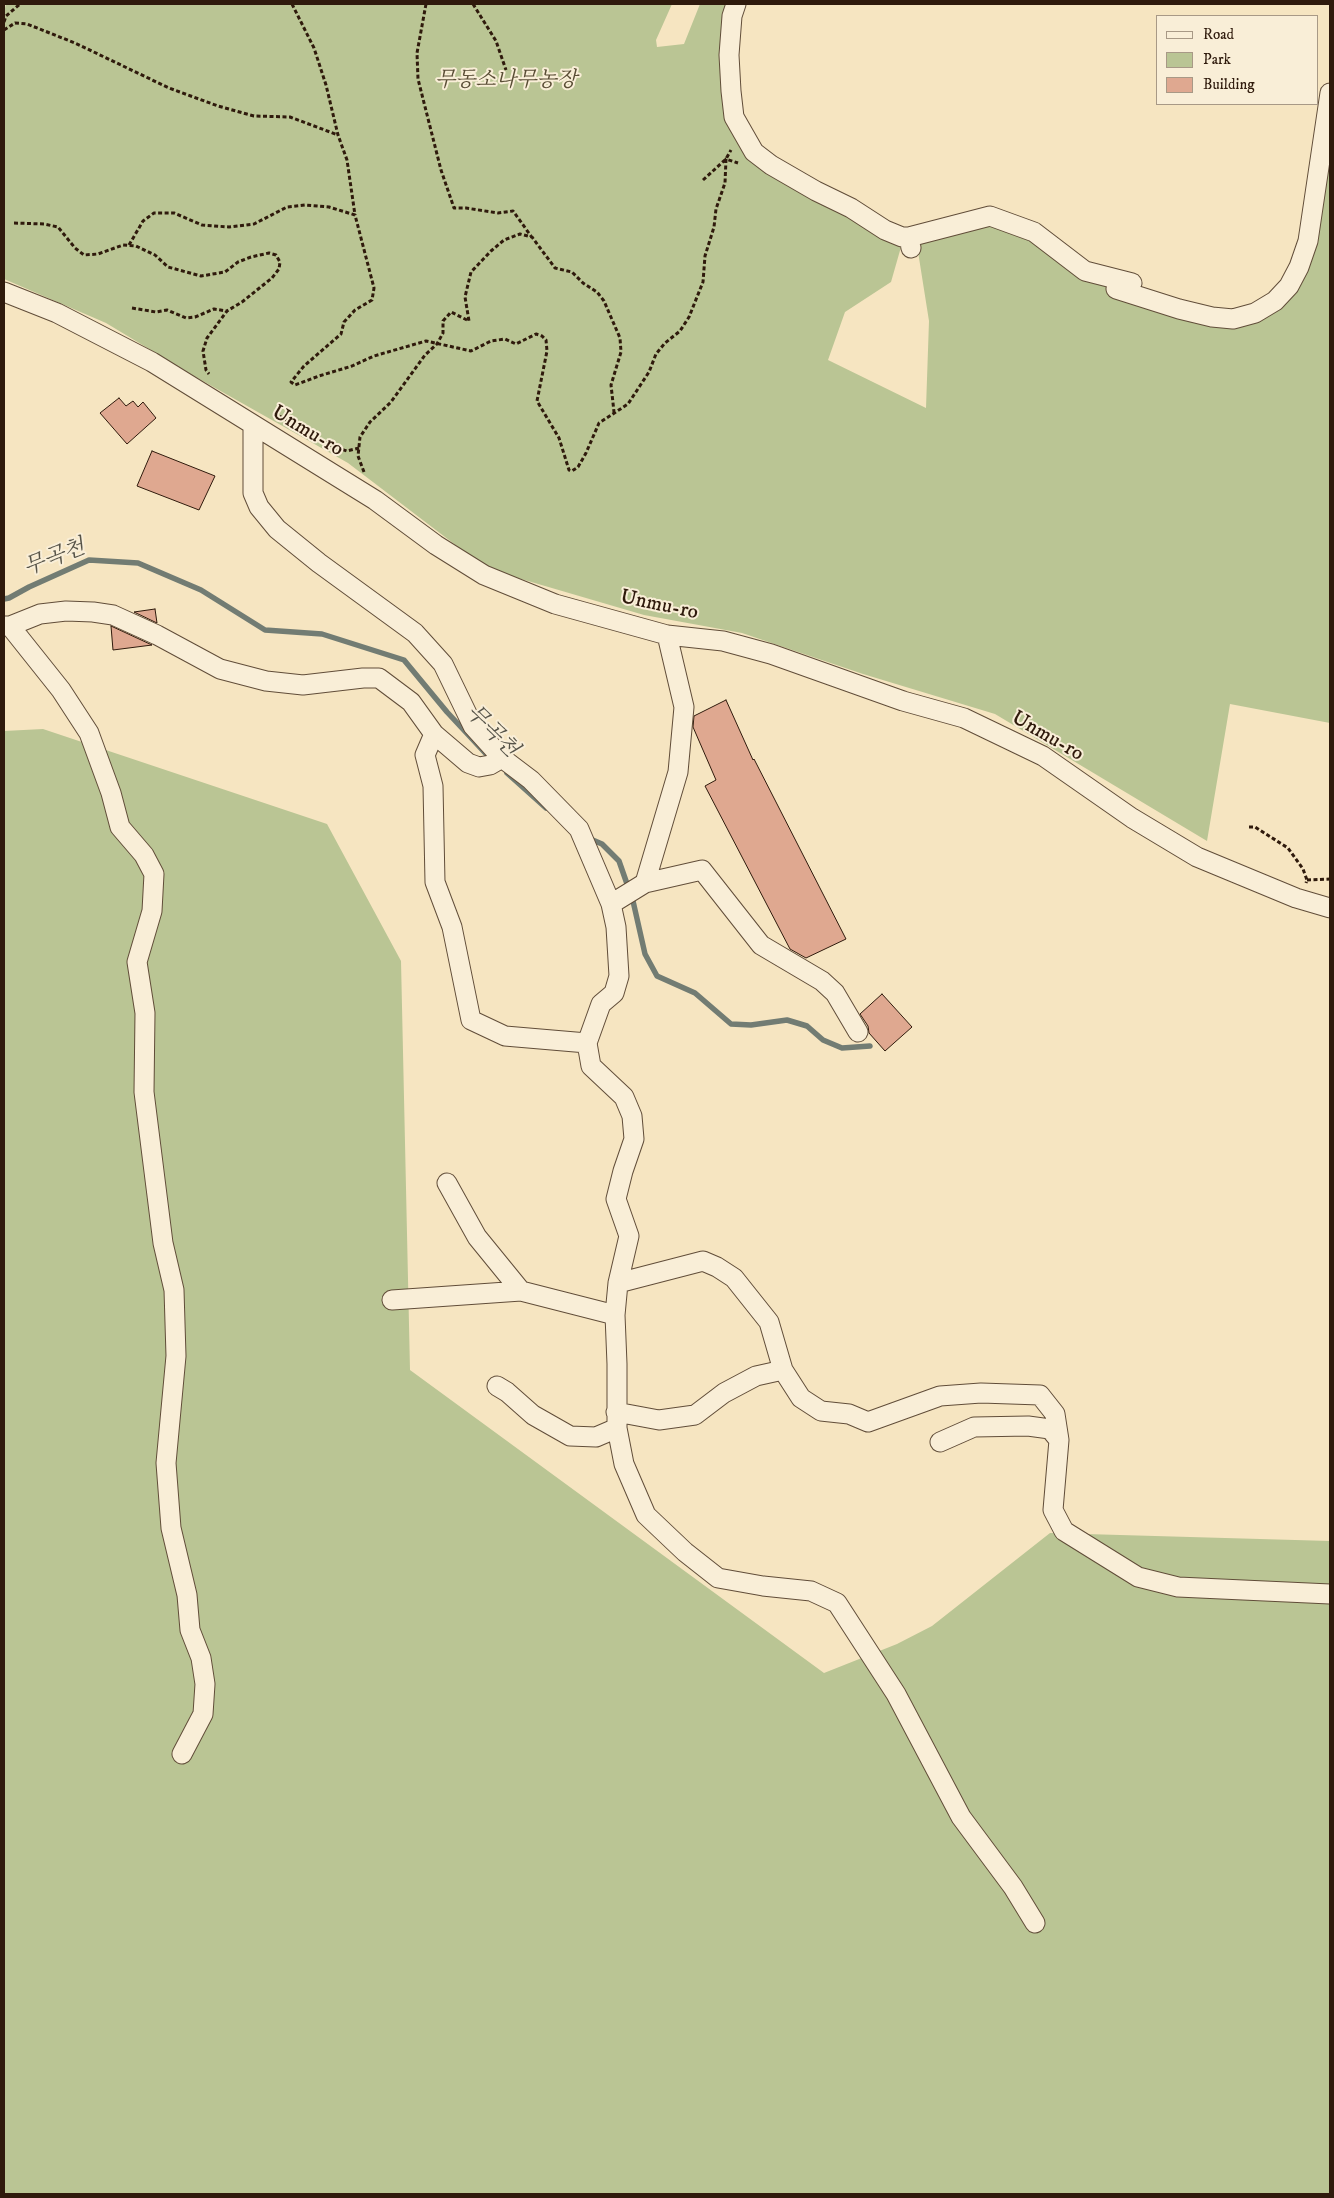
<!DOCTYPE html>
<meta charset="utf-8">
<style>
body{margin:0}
#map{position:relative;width:1334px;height:2198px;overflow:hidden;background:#f6e5c1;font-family:"IM FELL DW Pica",serif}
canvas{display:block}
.frame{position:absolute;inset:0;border:5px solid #2f1a0c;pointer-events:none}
.legend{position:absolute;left:1156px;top:15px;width:162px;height:90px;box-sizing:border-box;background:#f9eed7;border:1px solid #a89986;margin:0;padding:6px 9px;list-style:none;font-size:15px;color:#2f1a0c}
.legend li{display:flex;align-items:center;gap:10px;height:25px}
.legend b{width:25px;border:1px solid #a89986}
</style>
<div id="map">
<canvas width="1334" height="2198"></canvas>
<div class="frame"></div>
<ul class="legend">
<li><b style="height:6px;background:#f9eed7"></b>Road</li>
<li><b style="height:14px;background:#bac594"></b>Park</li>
<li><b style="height:14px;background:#dfa890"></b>Building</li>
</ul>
</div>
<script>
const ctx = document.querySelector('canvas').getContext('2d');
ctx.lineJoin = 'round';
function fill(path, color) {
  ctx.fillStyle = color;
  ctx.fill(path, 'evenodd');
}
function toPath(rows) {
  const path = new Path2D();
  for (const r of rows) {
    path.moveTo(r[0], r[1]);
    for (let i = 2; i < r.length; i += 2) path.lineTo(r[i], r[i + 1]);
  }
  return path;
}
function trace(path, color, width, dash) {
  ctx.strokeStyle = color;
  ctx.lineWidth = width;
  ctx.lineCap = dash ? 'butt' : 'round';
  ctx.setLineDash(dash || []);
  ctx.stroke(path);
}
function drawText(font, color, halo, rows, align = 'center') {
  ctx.font = font + ' "IM FELL DW Pica","Noto Serif KR",serif';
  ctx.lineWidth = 4;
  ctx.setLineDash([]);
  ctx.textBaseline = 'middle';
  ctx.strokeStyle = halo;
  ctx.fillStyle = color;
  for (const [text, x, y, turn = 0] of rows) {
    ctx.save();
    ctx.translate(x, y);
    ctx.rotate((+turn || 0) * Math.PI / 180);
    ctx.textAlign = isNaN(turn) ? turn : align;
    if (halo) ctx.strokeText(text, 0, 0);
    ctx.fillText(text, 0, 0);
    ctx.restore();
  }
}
fill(toPath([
 [6,4,672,4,656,40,657,47,684,44,700,4,733,4,743,140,903,240,891,282,845,312,828,360,926,408,929,321,916,239,991,219,1033,235,1085,275,1117,292,1222,323,1281,301,1330,137,1330,723,1230,704,1207,841,995,714,863,674,742,633,644,615,487,569,348,463,194,376,106,323,4,279,4,13],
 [43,729,327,824,401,961,410,1370,824,1673,897,1644,932,1626,1050,1533,1330,1541,1330,2194,4,2194,4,731]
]), '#bac594');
trace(toPath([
 [4,599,9,598,29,587,89,560,138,563,201,590,265,630,322,634,404,660,447,712,487,755],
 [507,773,546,808],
 [588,838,602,844,619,861,633,901,645,954,657,976,695,993,731,1024,751,1025,787,1020,807,1026,823,1040,842,1048,870,1046]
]), '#727c73', 5.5);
const building = toPath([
 [119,398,126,406,133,401,138,407,143,402,156,418,127,444,100,413,119,398],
 [152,451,215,476,199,510,137,486,152,451],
 [155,609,157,623,134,612,155,609],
 [111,626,152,645,113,650,111,626],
 [726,700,753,760,754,759,846,939,806,958,790,949,705,786,716,780,693,727,694,716,726,700],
 [882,994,912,1027,885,1051,869,1033,868,1026,860,1014,882,994]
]);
fill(building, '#dfa890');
trace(building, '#2f1a0c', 1);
const minor = toPath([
 [736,4,732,16,729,55,731,91,734,117,754,152,771,165,816,191,851,208,885,230,902,237,909,237],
 [911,248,909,237,990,216,1034,232,1085,271,1132,283],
 [1116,289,1179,309,1212,317,1233,319,1255,313,1275,301,1289,286,1299,267,1308,241,1330,93],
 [4,292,57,313,152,362,375,500,436,545,484,575,555,604,667,635,723,641,771,654,903,701,964,718,1043,756,1132,818,1197,857,1296,898,1330,908],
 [253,426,253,493,259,507,277,529,319,563,415,633,443,664,473,726,502,758,531,780,579,829,611,904,616,927,619,976,614,993,601,1004,587,1043,591,1066,624,1097,632,1116,634,1139,623,1171,616,1199,629,1236,618,1283,615,1315,617,1364,617,1428,624,1464,646,1515,685,1552,718,1578,763,1586,811,1591,837,1603,896,1694,961,1817,1013,1887,1035,1923],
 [4,626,10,626,40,614,66,611,93,612,113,615,157,635,220,669,266,681,303,685,363,678,379,678,411,702,434,734,468,763,479,767,490,765,502,758],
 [10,626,61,690,89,733,111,793,120,827,144,855,154,874,152,911,137,962,145,1013,144,1092,163,1243,174,1290,176,1356,166,1463,171,1528,187,1595,190,1630,201,1658,205,1684,203,1714,182,1754],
 [434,734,425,755,433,786,435,882,452,927,471,1020,505,1036,587,1043],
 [645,883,678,772,684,707,667,635],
 [611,904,645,883,702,870,761,945,822,981,835,993,858,1032],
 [447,1183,477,1237,521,1291,615,1315],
 [618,1283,703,1261,717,1267,734,1278,769,1322,783,1370],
 [392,1300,521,1291],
 [497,1386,507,1392,533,1415,570,1436,596,1437,617,1428],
 [616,1412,659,1420,695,1415,724,1393,756,1376,783,1370,801,1398,821,1411,849,1414,868,1422,940,1396,981,1393,1040,1395,1055,1414,1059,1440,1053,1510,1064,1531,1138,1577,1178,1587,1330,1594],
 [940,1442,974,1427,1028,1426,1050,1429,1059,1440]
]);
trace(minor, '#614d39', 21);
trace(toPath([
 [292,4,314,48,326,85,338,135,347,160,355,215],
 [426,4,417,53,418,79,441,170,454,208,466,208,498,213,513,211,531,236],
 [473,4,496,41,506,70],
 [4,22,6,16,20,4],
 [4,30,15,23,27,24,75,43,169,88,218,106,254,116,290,117,338,135],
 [703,180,726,159,731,150],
 [14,223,44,224,58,227,75,248,84,255,98,254,123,245,136,246,155,255,168,267,201,276,225,272,238,262,251,257,269,253,276,255,280,262,279,269,272,278,242,302,227,311,207,338,203,351,206,370,209,374],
 [129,245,143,221,154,213,174,213,202,225,229,227,254,224,287,207,305,205,329,207,355,215,374,288,372,300,355,310,344,322,341,334,304,366,291,382,295,385,319,376,352,366,374,356,426,341,471,351,491,341,505,339,516,344,536,334,542,336,546,340,547,351,537,401,559,438,569,470,572,471,578,467,586,453,599,423,628,404,649,372,656,354,665,343,680,331,689,317,703,282,705,256,714,227,716,209,725,183,726,159,738,163],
 [132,308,156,312,167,310,186,318,195,317,214,309,227,311],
 [274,413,332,446,347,451,359,448],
 [364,472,358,456,360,437,370,422,391,402,425,355,437,344,443,333,443,321,451,312,469,321,465,297,471,272,491,251,504,240,520,234,532,237,555,268,572,272,583,283,597,292,604,301,620,338,621,352,611,385,614,412],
 [1249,827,1255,827,1288,848,1303,869,1307,880,1306,883],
 [1307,880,1330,879]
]), '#2f1a0c', 3, [4, 2.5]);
trace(minor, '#f9eed7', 19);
drawText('italic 21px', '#594d35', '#f9eed7', [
 ["무동소나무농장",506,82]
]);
drawText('21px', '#2f1a0c', '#f9eed7', [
 ["Unmu-ro",307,432,31],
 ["Unmu-ro",659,606,12],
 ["Unmu-ro",1047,737,30]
]);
drawText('italic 22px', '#565348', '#f9eed7', [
 ["무곡천",55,559,-21],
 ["무곡천",491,732,45]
]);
</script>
